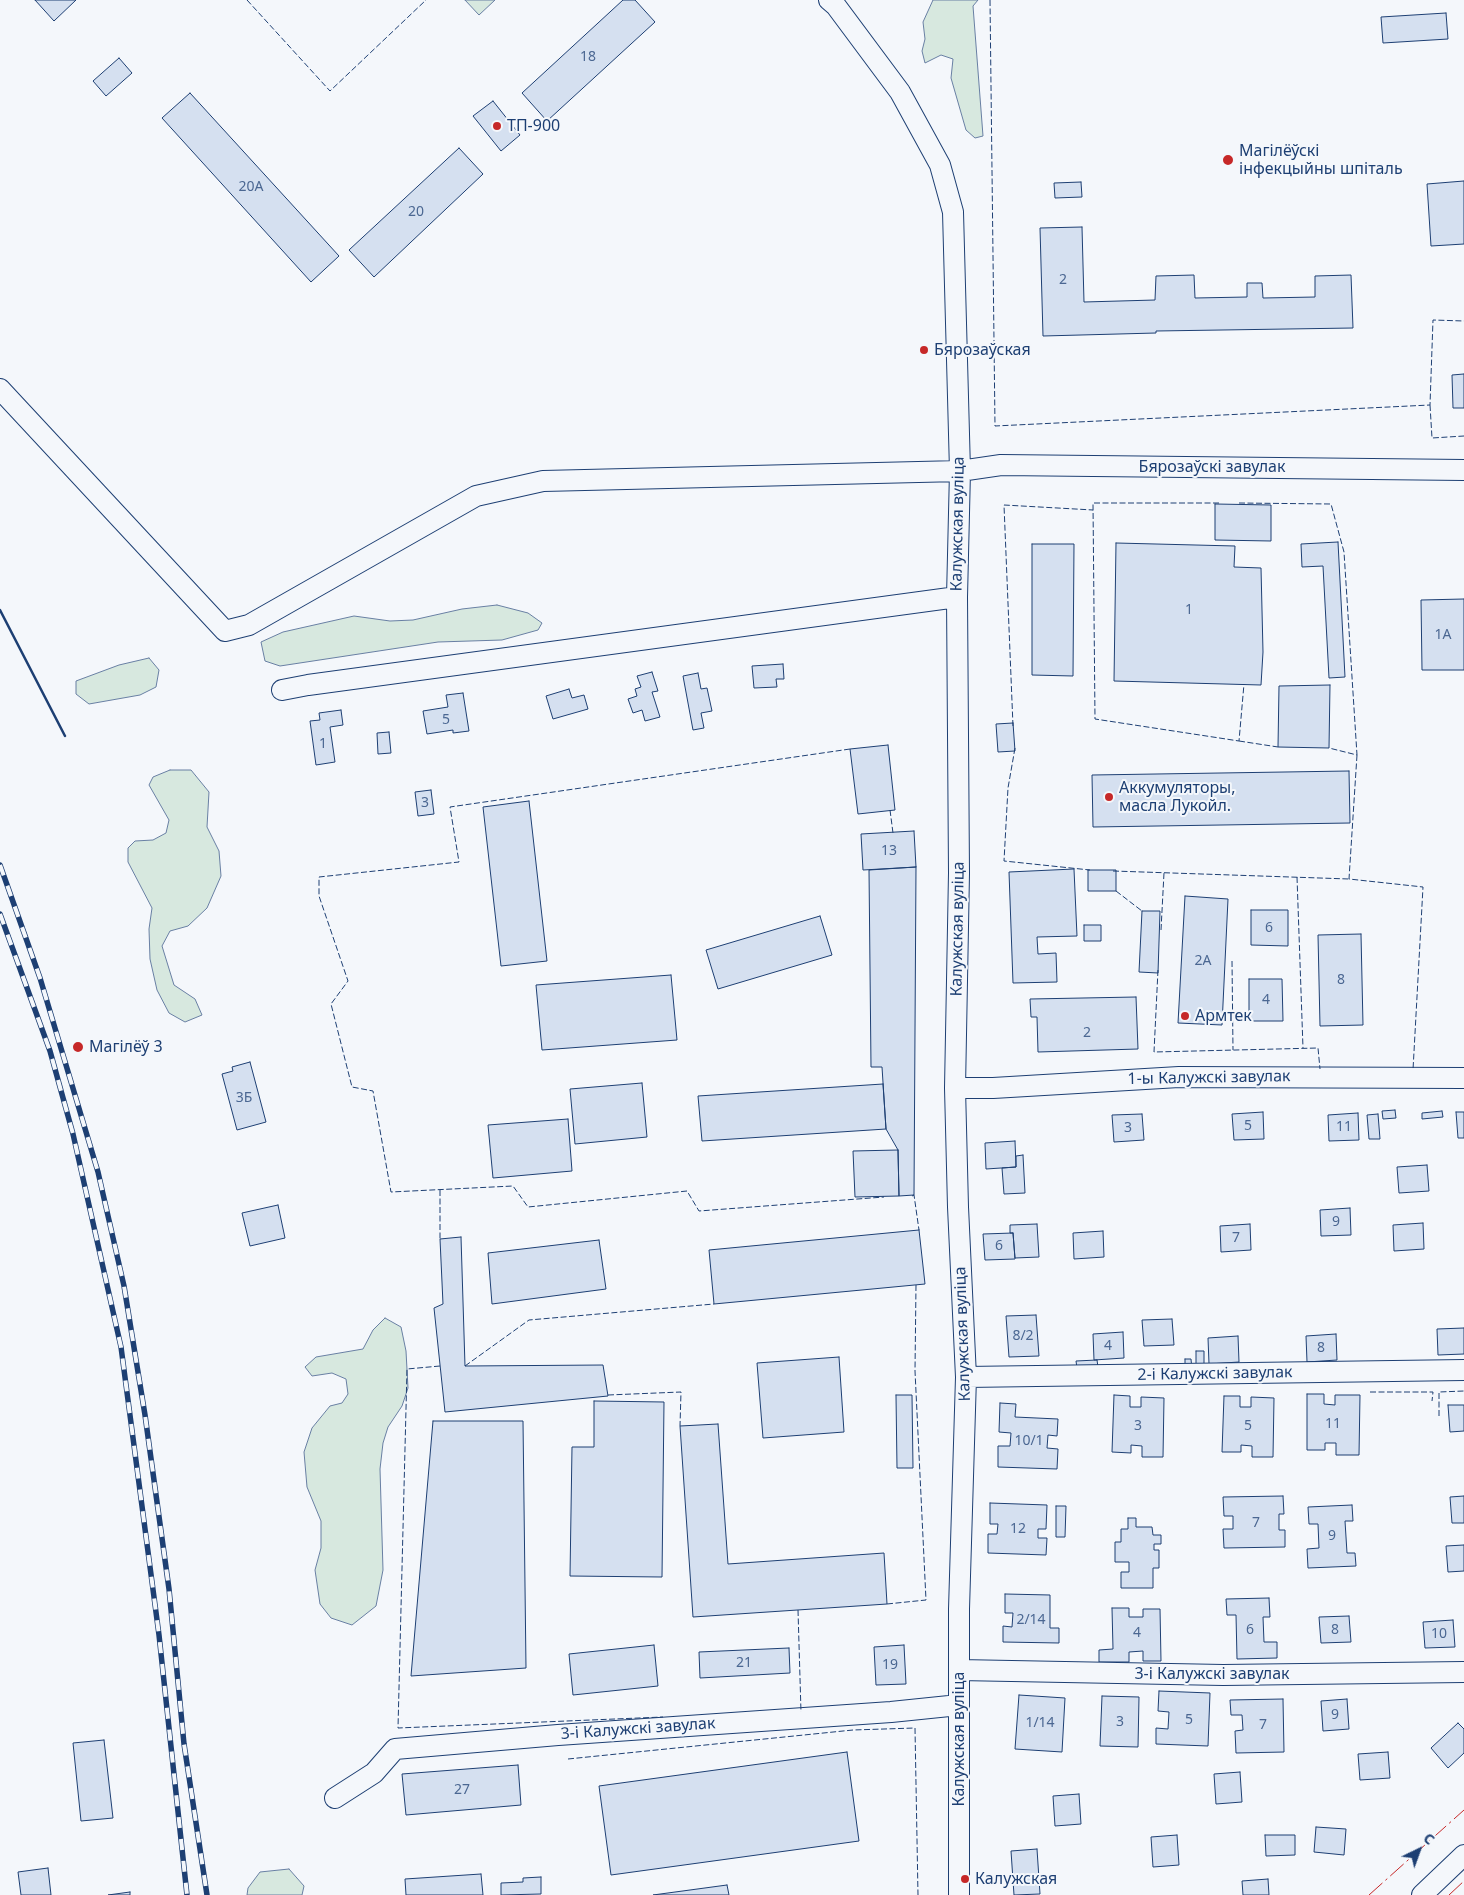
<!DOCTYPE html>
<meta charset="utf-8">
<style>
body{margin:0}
#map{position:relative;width:1464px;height:1895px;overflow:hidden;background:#f4f7fb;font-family:"Noto Sans",sans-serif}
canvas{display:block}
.north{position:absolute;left:1394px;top:1825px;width:50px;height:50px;-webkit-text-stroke:4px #f4f7fb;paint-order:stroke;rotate:42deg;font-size:14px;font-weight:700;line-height:20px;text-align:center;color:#1d3f73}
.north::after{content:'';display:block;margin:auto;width:18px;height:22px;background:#1d3f73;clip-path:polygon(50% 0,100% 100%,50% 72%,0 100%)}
</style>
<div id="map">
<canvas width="1464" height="1895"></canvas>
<div class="north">С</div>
</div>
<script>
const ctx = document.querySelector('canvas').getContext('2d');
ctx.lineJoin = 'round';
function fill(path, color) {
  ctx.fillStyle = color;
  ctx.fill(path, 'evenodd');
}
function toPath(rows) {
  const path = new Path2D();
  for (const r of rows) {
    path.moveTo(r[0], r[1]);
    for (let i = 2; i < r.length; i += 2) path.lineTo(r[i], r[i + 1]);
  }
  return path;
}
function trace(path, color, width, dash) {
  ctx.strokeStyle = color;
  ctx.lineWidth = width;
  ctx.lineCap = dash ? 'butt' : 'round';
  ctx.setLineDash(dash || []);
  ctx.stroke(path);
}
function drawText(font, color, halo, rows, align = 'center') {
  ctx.font = font + ' "Noto Sans",sans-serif';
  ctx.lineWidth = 4;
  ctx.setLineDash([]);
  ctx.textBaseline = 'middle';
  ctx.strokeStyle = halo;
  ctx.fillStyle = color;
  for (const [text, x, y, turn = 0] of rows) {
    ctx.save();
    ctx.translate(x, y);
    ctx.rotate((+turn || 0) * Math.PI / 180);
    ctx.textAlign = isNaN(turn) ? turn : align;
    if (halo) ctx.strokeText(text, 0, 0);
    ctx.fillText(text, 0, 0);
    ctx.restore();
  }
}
const green = toPath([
 [465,0,495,0,479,15,465,0],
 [933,0,978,0,973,6,983,136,975,138,966,130,951,78,953,59,941,55,925,63,922,51,925,39,923,22,933,0],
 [497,605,528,613,542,623,538,630,502,640,438,642,280,666,265,661,261,642,283,632,354,616,390,621,413,620,462,609,497,605],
 [149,658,159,670,156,687,140,695,89,704,76,694,76,681,119,665,149,658],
 [170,770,191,770,209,792,207,827,219,851,221,876,207,908,188,926,170,931,162,946,174,985,195,999,202,1015,185,1022,169,1013,157,990,150,959,149,929,152,908,128,862,128,848,135,841,153,840,166,833,169,820,149,785,153,777,170,770],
 [385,1318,401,1327,406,1351,408,1388,402,1406,388,1427,383,1443,380,1469,383,1570,376,1606,352,1625,331,1618,320,1604,315,1570,321,1548,321,1521,307,1487,304,1452,312,1428,330,1406,342,1403,348,1394,346,1379,332,1373,312,1376,305,1367,316,1357,363,1349,373,1330,385,1318],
 [289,1869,304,1886,302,1895,247,1895,248,1888,260,1872,289,1869]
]);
fill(green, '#d7e8df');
trace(green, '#687fa3', 1);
const building = toPath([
 [35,0,76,0,54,21,35,0],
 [623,0,635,0,655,22,547,121,522,93,623,0],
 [1446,13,1448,39,1383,43,1381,17,1446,13],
 [119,58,132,73,106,96,93,81,119,58],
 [190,93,339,256,311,282,162,118,190,93],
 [493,101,520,135,501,151,473,116,493,101],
 [459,148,483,174,374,277,349,250,459,148],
 [1464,181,1464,244,1431,246,1427,184,1464,181],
 [1081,182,1082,197,1055,198,1054,183,1081,182],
 [1082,227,1084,302,1155,300,1156,276,1194,275,1195,298,1247,297,1247,283,1262,283,1263,298,1315,297,1315,276,1351,275,1353,328,1156,331,1156,333,1043,336,1040,228,1082,227],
 [1464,374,1464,408,1453,408,1452,375,1464,374],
 [1215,504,1271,505,1271,541,1215,540,1215,504],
 [1338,542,1345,677,1329,678,1323,566,1302,567,1301,544,1338,542],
 [1116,543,1235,546,1234,567,1261,568,1263,652,1261,685,1114,681,1116,543],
 [1032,544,1074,544,1073,676,1032,675,1032,544],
 [1464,599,1464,670,1422,670,1421,600,1464,599],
 [783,664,784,679,776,679,777,687,754,688,752,666,783,664],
 [652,672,658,691,652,692,660,717,645,721,642,710,633,713,628,699,637,696,635,689,641,687,637,676,652,672],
 [698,673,701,689,707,688,712,711,701,713,704,728,693,730,683,676,698,673],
 [1330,685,1329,748,1278,747,1279,686,1330,685],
 [569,689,572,698,584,695,588,709,553,719,546,696,569,689],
 [463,693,469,731,453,733,453,730,427,734,423,711,448,707,446,695,463,693],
 [341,710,343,725,330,727,335,762,316,765,310,721,320,720,319,713,341,710],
 [1013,723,1015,751,998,752,996,724,1013,723],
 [389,732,391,753,378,754,377,733,389,732],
 [888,745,895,810,858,814,850,749,888,745],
 [1349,771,1350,823,1093,827,1092,775,1349,771],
 [431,790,434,814,418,816,415,792,431,790],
 [529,801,547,961,501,966,483,807,529,801],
 [914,831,916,867,863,870,861,834,914,831],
 [916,867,914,1195,899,1196,898,1150,886,1129,882,1067,871,1067,869,870,916,867],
 [1074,869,1077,936,1037,937,1038,954,1056,953,1057,982,1013,983,1009,872,1074,869],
 [1088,870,1116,870,1116,891,1088,891,1088,870],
 [1185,896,1228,899,1222,1025,1178,1023,1185,896],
 [1251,910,1288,910,1288,946,1251,945,1251,910],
 [1142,911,1160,911,1158,973,1139,972,1142,911],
 [820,916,832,955,718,989,706,950,820,916],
 [1084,925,1101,925,1101,941,1084,941,1084,925],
 [1361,934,1363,1025,1320,1026,1318,935,1361,934],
 [671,975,677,1040,542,1050,536,985,671,975],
 [1249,979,1282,979,1283,1021,1249,1021,1249,979],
 [1136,997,1138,1049,1038,1052,1037,1017,1031,1017,1030,999,1136,997],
 [250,1062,266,1122,237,1130,222,1074,233,1071,232,1067,250,1062],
 [642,1083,647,1137,575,1144,570,1089,642,1083],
 [883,1084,886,1129,702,1141,698,1096,883,1084],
 [1395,1110,1396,1118,1383,1119,1382,1111,1395,1110],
 [1442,1111,1443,1117,1422,1119,1422,1113,1442,1111],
 [1263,1112,1264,1139,1234,1140,1232,1114,1263,1112],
 [1456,1112,1464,1112,1464,1138,1458,1138,1456,1112],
 [1358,1113,1359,1140,1329,1141,1328,1115,1358,1113],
 [1142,1114,1144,1140,1114,1142,1112,1115,1142,1114],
 [1378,1114,1380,1139,1369,1139,1367,1115,1378,1114],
 [568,1119,572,1171,493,1178,488,1125,568,1119],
 [1015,1141,1016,1167,986,1169,985,1143,1015,1141],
 [898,1150,899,1196,855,1197,853,1151,898,1150],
 [1023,1155,1025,1193,1004,1194,1002,1168,1016,1167,1016,1156,1023,1155],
 [1427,1165,1429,1191,1399,1193,1397,1167,1427,1165],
 [278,1205,285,1238,250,1246,242,1213,278,1205],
 [1350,1208,1351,1235,1321,1236,1320,1210,1350,1208],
 [1423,1223,1424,1249,1394,1251,1393,1225,1423,1223],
 [1037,1224,1039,1257,1015,1258,1013,1233,1010,1233,1010,1225,1037,1224],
 [1250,1224,1251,1250,1221,1252,1220,1226,1250,1224],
 [919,1230,925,1284,714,1304,709,1250,919,1230],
 [1103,1231,1104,1257,1074,1259,1073,1233,1103,1231],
 [1013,1233,1015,1259,985,1260,983,1234,1013,1233],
 [461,1237,465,1366,603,1365,608,1396,445,1412,434,1308,443,1304,440,1239,461,1237],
 [599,1240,606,1289,492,1304,488,1253,599,1240],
 [1036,1315,1039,1356,1009,1357,1006,1316,1036,1315],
 [1172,1319,1174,1345,1144,1346,1142,1320,1172,1319],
 [1464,1328,1464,1354,1438,1355,1437,1329,1464,1328],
 [1123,1332,1124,1358,1094,1360,1093,1334,1123,1332],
 [1336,1334,1337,1360,1307,1362,1306,1336,1336,1334],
 [1238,1336,1239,1362,1209,1364,1208,1338,1238,1336],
 [1196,1351,1204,1351,1204,1366,1196,1366,1196,1351],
 [839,1357,844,1432,763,1438,757,1363,839,1357],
 [1185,1359,1191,1359,1192,1370,1185,1370,1185,1359],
 [1097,1360,1098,1367,1077,1368,1076,1361,1097,1360],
 [1307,1394,1324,1394,1324,1404,1335,1405,1335,1395,1360,1395,1359,1455,1336,1455,1336,1443,1325,1443,1325,1450,1307,1450,1307,1394],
 [896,1395,912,1395,913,1468,897,1468,896,1395],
 [1114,1395,1130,1396,1130,1407,1141,1407,1141,1397,1164,1398,1163,1457,1142,1457,1142,1446,1131,1445,1131,1453,1112,1452,1114,1395],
 [1224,1396,1240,1396,1240,1407,1251,1407,1251,1397,1274,1398,1273,1457,1252,1457,1252,1446,1241,1445,1241,1452,1222,1452,1224,1396],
 [594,1401,664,1402,662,1577,570,1576,572,1447,594,1447,594,1401],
 [1000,1403,1016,1404,1015,1417,1058,1419,1057,1436,1048,1435,1047,1448,1058,1449,1057,1469,998,1467,998,1446,1010,1446,1011,1433,999,1432,1000,1403],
 [1448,1405,1464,1405,1464,1431,1450,1432,1448,1405],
 [433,1421,523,1421,526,1668,411,1676,433,1421],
 [718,1424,728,1564,884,1553,887,1604,693,1617,680,1426,718,1424],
 [1283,1496,1284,1514,1279,1514,1279,1530,1285,1530,1285,1547,1224,1548,1223,1529,1233,1529,1233,1516,1224,1516,1223,1497,1283,1496],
 [1464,1496,1464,1523,1452,1523,1450,1497,1464,1496],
 [990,1503,1047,1505,1046,1529,1038,1529,1038,1538,1047,1538,1046,1555,988,1553,988,1534,997,1534,998,1524,990,1524,990,1503],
 [1352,1505,1353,1521,1345,1521,1347,1553,1355,1553,1356,1566,1308,1568,1307,1549,1319,1548,1318,1524,1309,1524,1308,1507,1352,1505],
 [1056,1506,1066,1506,1065,1537,1056,1537,1056,1506],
 [1128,1518,1136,1518,1136,1527,1152,1527,1153,1535,1161,1535,1161,1544,1154,1544,1154,1550,1159,1550,1159,1568,1153,1568,1153,1588,1121,1588,1121,1572,1129,1572,1129,1562,1115,1562,1115,1542,1121,1542,1121,1529,1128,1529,1128,1518],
 [1464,1545,1464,1571,1448,1572,1446,1546,1464,1545],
 [1005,1594,1050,1595,1050,1628,1059,1628,1059,1643,1003,1642,1003,1626,1012,1627,1013,1613,1005,1613,1005,1594],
 [1269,1598,1270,1617,1263,1617,1264,1642,1277,1642,1277,1658,1237,1659,1236,1615,1227,1615,1226,1599,1269,1598],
 [1112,1608,1129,1608,1129,1617,1143,1617,1143,1609,1160,1609,1161,1661,1143,1661,1143,1651,1129,1652,1129,1662,1099,1662,1099,1650,1113,1649,1112,1608],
 [1349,1616,1351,1642,1321,1643,1319,1617,1349,1616],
 [1453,1620,1455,1647,1425,1648,1423,1622,1453,1620],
 [654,1645,658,1686,573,1695,569,1654,654,1645],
 [904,1645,906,1684,876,1685,874,1647,904,1645],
 [789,1648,790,1673,700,1678,699,1652,789,1648],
 [1159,1691,1210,1693,1208,1746,1156,1744,1156,1728,1168,1729,1169,1712,1158,1711,1159,1691],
 [1019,1695,1065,1698,1062,1752,1015,1749,1019,1695],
 [1102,1696,1139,1697,1138,1747,1100,1746,1102,1696],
 [1283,1699,1284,1752,1236,1753,1235,1731,1243,1730,1242,1715,1231,1715,1230,1700,1283,1699],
 [1347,1699,1349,1729,1323,1731,1321,1701,1347,1699],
 [1458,1723,1464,1729,1464,1753,1448,1768,1431,1748,1458,1723],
 [104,1740,113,1818,81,1821,73,1743,104,1740],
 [847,1752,859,1841,611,1875,599,1786,847,1752],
 [1388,1752,1390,1778,1360,1780,1358,1754,1388,1752],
 [518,1765,521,1805,406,1815,402,1774,518,1765],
 [1240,1772,1242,1802,1216,1804,1214,1774,1240,1772],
 [1079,1794,1081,1824,1055,1826,1053,1796,1079,1794],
 [1316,1827,1346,1829,1344,1855,1314,1852,1316,1827],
 [1177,1835,1179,1865,1153,1867,1151,1837,1177,1835],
 [1265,1835,1295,1835,1295,1855,1266,1856,1265,1835],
 [1037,1849,1040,1894,1014,1895,1011,1851,1037,1849],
 [48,1868,51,1895,21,1895,18,1872,48,1868],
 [481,1874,483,1895,406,1895,405,1879,481,1874],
 [541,1877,541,1894,501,1895,501,1883,523,1882,523,1878,541,1877],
 [1268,1879,1269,1895,1243,1895,1242,1881,1268,1879],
 [727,1885,729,1895,653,1895,727,1885],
 [130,1892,130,1895,108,1895,130,1892]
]);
fill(building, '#d5e0f0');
trace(building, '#1d3f73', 1);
const minor = toPath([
 [829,0,836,6,900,92,940,165,953,212,960,471,957,597,959,873,955,1088,958,1207,966,1377,959,1609,959,1895],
 [0,389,225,631,249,625,476,496,543,481,960,471,1001,465,1464,470],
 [282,690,308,685,957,597],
 [955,1088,993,1088,1179,1077,1464,1078],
 [966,1377,1464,1370],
 [959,1670,1223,1675,1464,1672],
 [335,1798,374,1773,395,1749,558,1735,891,1712,959,1705],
 [1422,1895,1464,1855]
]);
trace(minor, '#1d3f73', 22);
trace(minor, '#f4f7fb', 20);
const rail = toPath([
 [0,865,40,978,98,1172,124,1286,145,1415,169,1589,184,1744,207,1895],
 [0,914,50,1051,73,1134,121,1347,159,1635,187,1895]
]);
trace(rail, '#1d3f73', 5.5);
trace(rail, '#f4f7fb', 4, [11]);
trace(toPath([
 [247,0,330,91,426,0],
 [990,0,995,426,1430,405,1433,320,1464,321],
 [1430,405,1432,438,1464,436],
 [1219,503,1093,503,1095,719,1239,741,1244,684],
 [1239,503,1331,504,1344,552,1357,755,1329,748],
 [1013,726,1004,505,1093,510],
 [1239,741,1278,747],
 [1015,748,1008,788,1004,861,1090,870],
 [850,749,450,807,459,862,319,877,319,896,348,981,331,1004,352,1087,373,1091,391,1192,513,1186,528,1207,687,1191,699,1211,884,1197],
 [1357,755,1349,879,1423,887,1413,1070],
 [890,810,893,833],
 [1113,871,1349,879],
 [1297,877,1303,1048],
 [1116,891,1142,911],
 [1161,930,1164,873],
 [1232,961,1233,1050],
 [1158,970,1154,1052,1318,1048,1320,1069],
 [440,1190,440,1239],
 [912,1196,914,1195,919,1230],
 [440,1366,407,1369,398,1728,663,1717],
 [465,1366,529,1320,714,1304],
 [1370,1392,1433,1392,1432,1401],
 [608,1395,681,1392,680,1426],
 [1439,1416,1439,1392,1464,1391],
 [887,1604,926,1600,915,1371,916,1285],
 [798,1610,801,1712],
 [568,1759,853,1730,915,1728,918,1895]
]), '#1d3f73', 1, [6, 2.5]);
trace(toPath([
 [0,610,65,736]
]), '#1d3f73', 2.5);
trace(toPath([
 [1369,1895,1464,1810],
 [1449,1895,1464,1881]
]), '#c62828', 1, [18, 4, 2.5, 4]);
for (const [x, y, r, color] of [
 [497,126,5,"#c62828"],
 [1228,160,6,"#c62828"],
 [924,350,5,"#c62828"],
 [1109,797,5,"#c62828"],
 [1185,1016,5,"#c62828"],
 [78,1047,6,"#c62828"],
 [965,1879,5,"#c62828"]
]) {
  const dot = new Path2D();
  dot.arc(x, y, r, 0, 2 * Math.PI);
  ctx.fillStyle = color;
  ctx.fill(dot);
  trace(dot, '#f4f7fb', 2);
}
drawText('14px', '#4b6792', null, [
 ["18",588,57],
 ["20А",251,187],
 ["20",416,212],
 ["2",1063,280],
 ["1",1189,610],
 ["1А",1443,635],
 ["5",446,720],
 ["1",323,744],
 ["3",425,803],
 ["13",889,851],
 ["6",1269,928],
 ["2А",1203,961],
 ["8",1341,980],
 ["4",1266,1000],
 ["2",1087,1033],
 ["3Б",244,1098],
 ["5",1248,1126],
 ["11",1344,1127],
 ["3",1128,1128],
 ["9",1336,1222],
 ["7",1236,1238],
 ["6",999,1246],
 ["8/2",1023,1336],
 ["4",1108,1346],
 ["8",1321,1348],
 ["11",1333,1424],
 ["3",1138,1426],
 ["5",1248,1426],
 ["10/1",1029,1441],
 ["7",1256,1523],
 ["12",1018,1529],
 ["9",1332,1536],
 ["2/14",1031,1620],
 ["6",1250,1630],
 ["8",1335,1630],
 ["4",1137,1633],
 ["10",1439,1634],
 ["21",744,1663],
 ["19",890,1665],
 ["9",1335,1715],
 ["5",1189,1720],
 ["3",1120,1722],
 ["1/14",1040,1723],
 ["7",1263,1725],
 ["27",462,1790]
]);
drawText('16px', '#1d3f73', '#f4f7fb', [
 ["ТП-900",507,126],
 ["Магілёўскі",1239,151],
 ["інфекцыйны шпіталь",1239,169],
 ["Бярозаўская",934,350],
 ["Аккумуляторы,",1119,788],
 ["масла Лукойл.",1119,806],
 ["Армтек",1195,1016],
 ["Магілёў 3",89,1047],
 ["Калужская",975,1879]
], 'left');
drawText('16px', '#1d3f73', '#f4f7fb', [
 ["Бярозаўскі завулак",1212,467],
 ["Калужская вуліца",958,524,-89],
 ["Калужская вуліца",958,929,-89],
 ["1-ы Калужскі завулак",1209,1078,-1],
 ["Калужская вуліца",963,1334,-92],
 ["2-і Калужскі завулак",1215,1374,-1],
 ["3-і Калужскі завулак",1212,1674],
 ["3-і Калужскі завулак",638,1729,-4],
 ["Калужская вуліца",959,1739,-90]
]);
</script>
